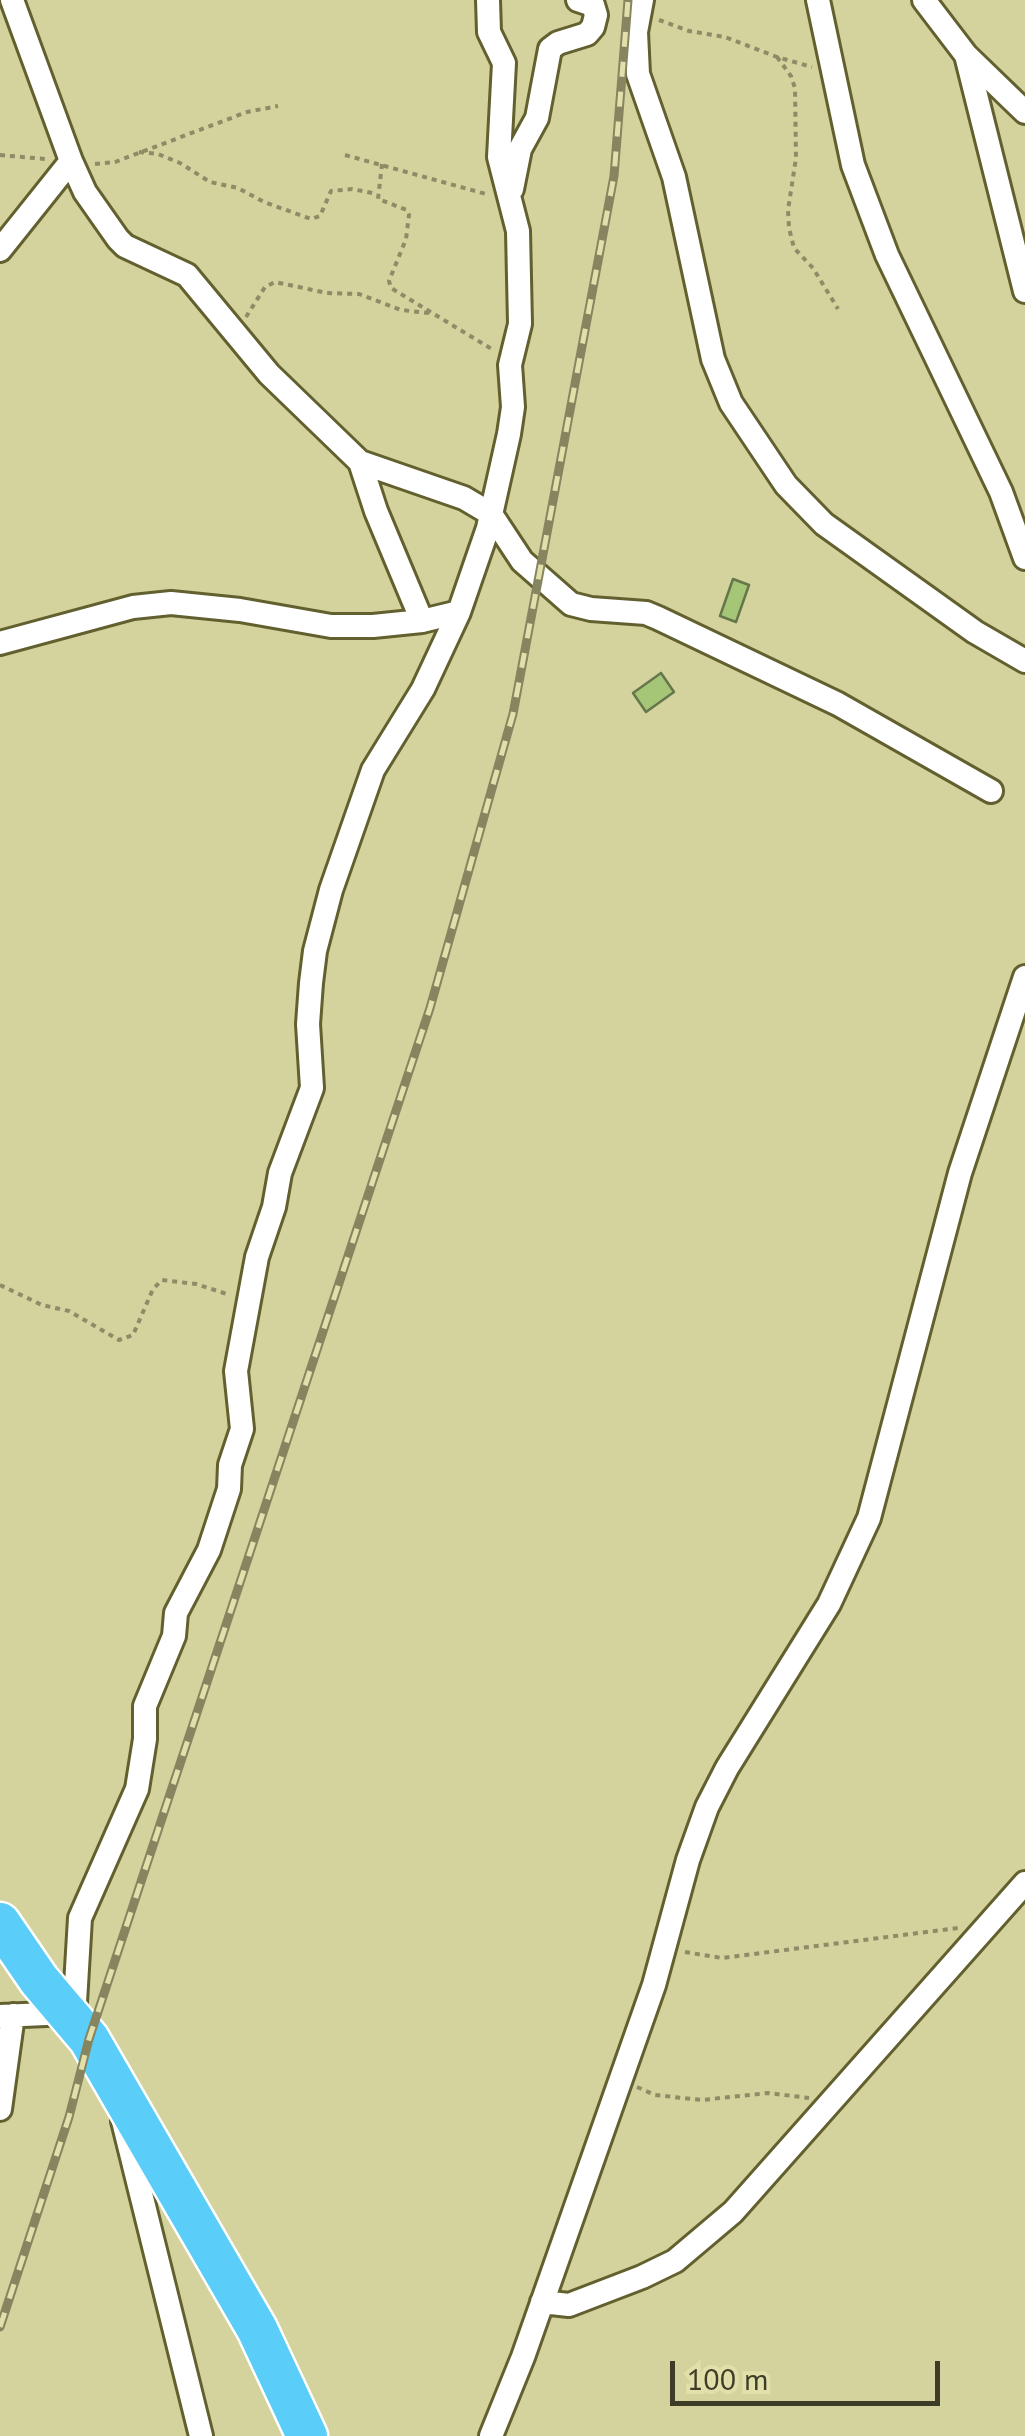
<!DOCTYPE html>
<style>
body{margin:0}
#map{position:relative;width:1025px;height:2436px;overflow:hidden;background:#d4d29d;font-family:"PT Sans",sans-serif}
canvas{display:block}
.scale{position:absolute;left:670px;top:2361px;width:270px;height:45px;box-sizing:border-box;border:5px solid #3d3d27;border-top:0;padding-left:12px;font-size:30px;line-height:35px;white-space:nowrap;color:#3d3d27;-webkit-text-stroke:8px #e1dfaa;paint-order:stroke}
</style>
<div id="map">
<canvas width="1025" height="2436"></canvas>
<div class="scale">100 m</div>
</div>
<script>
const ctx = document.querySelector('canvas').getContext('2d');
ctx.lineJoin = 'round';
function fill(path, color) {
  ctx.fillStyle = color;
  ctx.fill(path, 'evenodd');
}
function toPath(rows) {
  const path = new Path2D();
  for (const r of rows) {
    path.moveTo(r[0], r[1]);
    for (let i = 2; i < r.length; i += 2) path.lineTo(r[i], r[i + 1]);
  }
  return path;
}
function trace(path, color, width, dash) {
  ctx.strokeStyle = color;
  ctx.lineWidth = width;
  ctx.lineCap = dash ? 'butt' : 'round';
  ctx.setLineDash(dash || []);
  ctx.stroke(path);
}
const building = toPath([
 [733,579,749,585,736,622,720,616,733,579],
 [661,673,674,692,646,712,633,693,661,673]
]);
fill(building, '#a6c677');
trace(building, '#65774a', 2.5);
const street = toPath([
 [12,0,71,161,85,192,118,239,125,246,187,275,269,374,360,462,464,498,491,514,522,561,571,604,591,609,646,613,658,618,838,704,991,791],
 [642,0,636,32,638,74,674,177,713,359,731,403,786,485,824,524,975,632,1025,661],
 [818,0,853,165,887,255,1001,492,1025,558],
 [924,0,966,55,1025,112],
 [966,55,1025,291],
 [512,189,520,149,537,118,550,49,558,43,587,34,593,27,596,15,593,5,578,0],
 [0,250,71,161],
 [360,462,376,511,422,621],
 [0,643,133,607,171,603,240,610,331,626,373,626,422,621,459,612],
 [0,2016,69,2013],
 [74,2019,80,1918,137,1789,145,1739,145,1706,174,1636,176,1613,209,1550,229,1489,230,1465,242,1429,236,1371,257,1257,274,1207,280,1173,312,1088,308,1024,311,983,315,951,331,890,373,770,423,689,459,612,488,528,509,434,513,407,510,365,520,324,518,231,499,157,504,63,489,32,488,0],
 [0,2109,13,2015],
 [123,2121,201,2436],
 [542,2302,569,2305,642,2277,675,2261,733,2212,1025,1883],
 [491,2436,523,2357,654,1985,688,1860,707,1807,727,1768,829,1604,869,1518,960,1173,1025,977]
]);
const highway = toPath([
 [0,1923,39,1980,89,2039,257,2329,307,2436]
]);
trace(street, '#62602f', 28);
trace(highway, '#fff', 45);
trace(toPath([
 [659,20,689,31,725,37,777,57,812,67],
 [777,57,791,76,795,88,796,158,788,210,789,228,794,248,813,268,838,309],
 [139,152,158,154,180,163,210,182,238,188,264,202,311,219,320,216,331,191,352,189,377,194],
 [0,155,45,159],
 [345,155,486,194],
 [95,164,115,162,247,112,278,106],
 [382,164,378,199,407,210,409,215,406,239,389,281,391,288,495,351],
 [246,317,265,287,275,282,327,293,359,294,401,310,429,313],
 [0,1285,42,1305,69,1311,119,1340,133,1335,153,1289,162,1280,196,1284,230,1295],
 [685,1952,722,1958,958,1928],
 [637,2087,655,2095,702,2100,768,2093,809,2098]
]), '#8d8c66', 4, [5, 5]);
trace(street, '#fff', 22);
trace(highway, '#5bcdf9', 40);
const rail = toPath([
 [0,2327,69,2117,89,2039,430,1008,513,714,614,176,628,0]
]);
trace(rail, '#868560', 9);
trace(rail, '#e1dfaa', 5, [15]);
</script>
